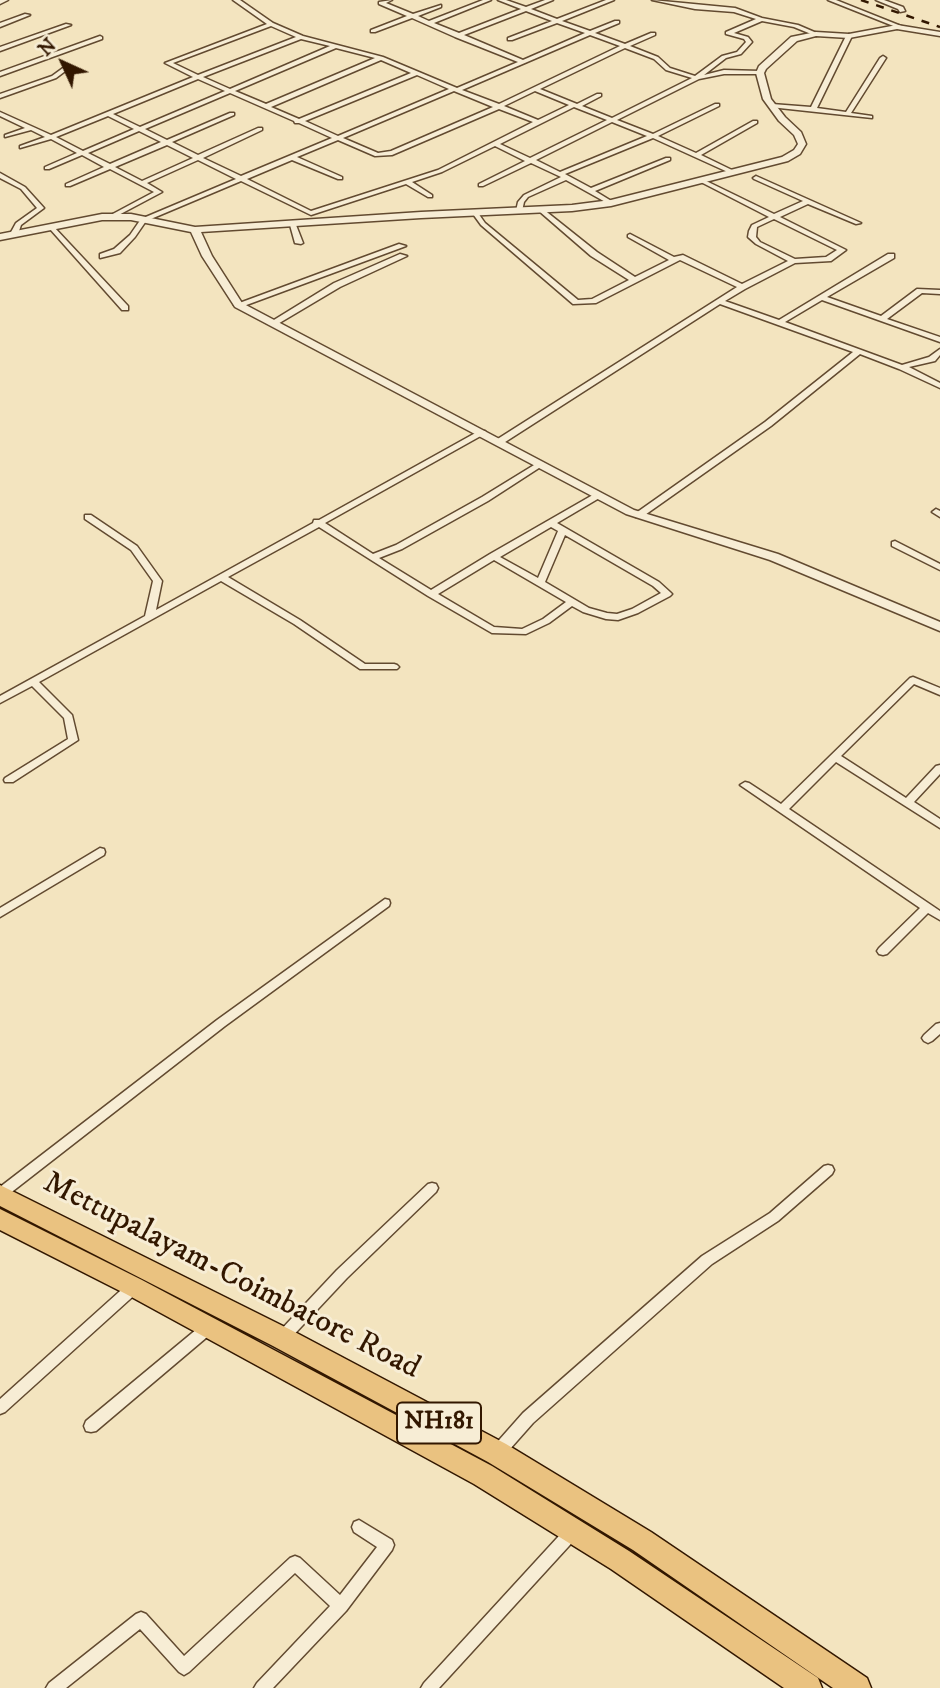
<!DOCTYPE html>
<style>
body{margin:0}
#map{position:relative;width:940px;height:1688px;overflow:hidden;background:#f3e4bf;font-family:"IM FELL DW Pica",serif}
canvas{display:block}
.north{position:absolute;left:28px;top:28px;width:70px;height:70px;-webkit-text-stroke:5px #f7edd5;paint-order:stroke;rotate:315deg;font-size:19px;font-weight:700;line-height:28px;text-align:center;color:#321700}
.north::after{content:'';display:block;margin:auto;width:24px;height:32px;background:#321700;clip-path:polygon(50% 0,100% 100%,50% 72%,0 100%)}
</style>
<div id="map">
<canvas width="940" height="1688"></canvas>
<div class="north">N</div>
</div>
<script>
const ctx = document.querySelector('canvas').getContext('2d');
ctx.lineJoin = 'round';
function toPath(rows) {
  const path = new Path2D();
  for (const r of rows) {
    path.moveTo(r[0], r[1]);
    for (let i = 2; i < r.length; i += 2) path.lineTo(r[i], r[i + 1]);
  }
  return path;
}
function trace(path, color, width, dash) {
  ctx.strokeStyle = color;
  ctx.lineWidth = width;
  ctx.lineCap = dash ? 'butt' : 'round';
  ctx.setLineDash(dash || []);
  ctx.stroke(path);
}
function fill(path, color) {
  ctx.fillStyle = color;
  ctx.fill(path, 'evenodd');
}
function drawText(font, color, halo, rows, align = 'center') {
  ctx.font = font + ' "IM FELL DW Pica",serif';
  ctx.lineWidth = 6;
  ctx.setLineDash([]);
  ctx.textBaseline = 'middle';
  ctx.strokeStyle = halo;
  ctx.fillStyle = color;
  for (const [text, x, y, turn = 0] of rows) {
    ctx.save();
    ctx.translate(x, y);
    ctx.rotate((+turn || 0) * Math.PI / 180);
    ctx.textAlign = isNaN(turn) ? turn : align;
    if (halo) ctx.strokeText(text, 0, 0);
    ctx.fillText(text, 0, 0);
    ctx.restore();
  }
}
const minor = toPath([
 [0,0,8,0,0,4,0,0],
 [233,0,240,0,273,23,303,36,383,57,457,88,518,62,455,37,412,18,375,32,371,32,371,30,407,16,379,4,379,2,392,0,386,3,413,14,441,5,441,7,418,16,429,21,483,0,491,0,434,23,459,33,521,9,498,0,506,0,526,7,545,0,553,0,531,9,557,19,606,0,614,0,562,21,590,31,615,21,619,21,619,23,595,33,625,44,651,33,655,33,655,35,630,46,658,57,670,68,695,76,722,56,737,52,746,42,744,39,726,34,726,32,756,19,734,12,695,9,652,0,735,8,762,18,798,25,819,34,816,36,794,27,762,21,734,33,748,37,752,42,741,54,726,58,704,75,724,70,760,71,762,72,762,74,724,74,699,79,617,120,653,134,715,104,719,104,719,106,658,136,696,153,753,121,757,121,757,123,701,155,734,171,734,173,730,173,653,138,565,174,591,188,666,158,670,158,670,160,595,191,613,202,613,204,609,204,566,180,528,197,524,202,522,211,519,213,516,211,518,202,524,195,561,177,531,163,483,186,479,186,479,184,525,161,495,146,442,172,412,182,432,195,432,197,428,197,406,184,311,215,241,181,146,221,135,237,120,253,100,258,100,254,114,249,130,235,141,219,236,179,198,160,147,183,162,192,113,218,109,218,109,216,154,192,110,169,70,186,66,186,66,184,104,167,82,155,49,169,45,169,45,167,77,153,51,139,20,148,20,146,45,137,31,130,5,137,5,135,25,128,0,116,0,112,51,135,193,77,165,63,267,24,233,0],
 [526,11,552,21,508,38,508,40,512,40,557,23,585,33,523,60,464,35,526,11],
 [271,26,296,37,198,75,173,63,271,26],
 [590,35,620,46,499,104,462,90,590,35],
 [301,39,330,46,230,89,203,77,301,39],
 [336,48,375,58,266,104,235,91,336,48],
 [625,48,654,59,666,70,692,78,612,118,582,106,601,96,601,94,597,94,577,104,540,89,625,48],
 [381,60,411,73,299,119,271,107,381,60],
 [417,75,449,89,338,136,305,121,417,75],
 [198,79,225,91,140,127,113,114,198,79],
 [454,91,493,107,391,151,378,153,343,138,454,91],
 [535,91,569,105,538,120,504,106,535,91],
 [230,93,294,121,295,123,299,123,332,138,241,176,203,158,262,130,262,128,258,128,198,155,172,142,234,115,234,113,230,113,167,140,145,129,230,93],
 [574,107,607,120,530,158,500,144,574,107],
 [499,109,533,122,438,170,311,211,247,179,292,160,338,179,342,179,342,177,297,157,338,140,375,156,392,155,499,109],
 [108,116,134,129,83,151,56,137,108,116],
 [612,122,647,136,560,172,536,160,612,122],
 [139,131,161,142,110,164,88,153,139,131],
 [167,145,193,158,142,181,115,167,167,145],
 [828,0,836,0,906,28,901,29,828,0],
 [876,0,884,0,903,7,905,11,900,12,898,9,876,0],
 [25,14,30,15,0,27,0,23,25,14],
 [66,24,71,25,0,51,0,47,66,24],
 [849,34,852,36,817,108,846,112,880,58,883,56,886,58,851,113,872,116,872,118,770,107,770,105,772,104,811,107,846,36,849,34],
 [100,36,102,37,102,39,0,76,0,72,100,36],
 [63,68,68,69,56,78,0,98,0,94,52,76,63,68],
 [0,173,25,187,44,208,21,225,18,234,14,236,10,234,16,223,37,208,21,189,0,178,0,173],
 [756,176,861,223,856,224,808,204,780,217,846,250,831,261,795,263,745,289,725,301,779,320,888,254,894,254,894,258,827,297,881,316,917,289,940,290,940,294,922,293,887,319,940,337,940,342,822,300,785,322,902,365,929,357,940,349,940,355,935,361,909,367,940,383,940,388,899,369,860,354,771,426,642,517,636,517,636,513,765,422,853,352,720,304,502,444,496,444,496,440,737,287,680,260,596,303,573,304,481,225,473,214,474,213,478,213,485,223,578,300,592,299,629,280,591,256,539,211,539,209,543,209,597,252,635,277,669,260,628,237,628,235,630,234,674,257,683,255,742,284,788,261,756,244,748,237,749,231,752,225,769,217,697,180,702,179,774,214,803,201,754,179,753,178,756,176],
 [774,219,837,250,826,257,795,259,760,242,756,237,757,227,774,219],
 [293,223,296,225,303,243,301,244,295,243,290,225,293,223],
 [50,227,54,227,128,306,128,310,122,310,50,229,50,227],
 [399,244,406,246,241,307,234,305,399,244],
 [400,254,407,256,340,287,276,325,269,323,334,283,400,254],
 [479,431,485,431,486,433,325,523,373,554,396,545,482,497,539,462,543,464,542,466,488,501,402,549,379,558,431,590,490,554,598,492,602,495,601,497,557,523,659,582,670,592,672,594,670,596,638,613,618,620,606,619,583,612,572,606,549,623,526,634,492,633,428,596,319,527,228,577,300,620,365,664,394,664,397,665,399,667,397,669,360,669,294,624,221,581,39,682,72,715,78,740,13,782,5,782,4,780,5,778,68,739,64,718,32,686,0,703,0,696,145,616,153,581,131,550,85,519,85,515,91,515,137,546,162,581,156,610,313,523,314,520,319,520,479,431],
 [551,527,558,531,538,578,500,557,551,527],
 [565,535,653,586,661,593,632,609,617,614,607,613,589,608,545,582,565,535],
 [494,560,566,602,543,619,522,629,494,627,438,594,494,560],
 [936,509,940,511,940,517,932,512,936,509],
 [895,541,940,564,940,570,892,546,892,542,895,541],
 [913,677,940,688,940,695,914,684,841,756,906,798,936,766,940,765,940,774,914,802,940,819,940,828,836,762,789,809,940,911,940,920,928,913,887,954,883,955,879,954,877,951,879,948,920,908,740,785,745,782,749,783,781,804,910,678,913,677],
 [100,848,104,849,105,852,104,855,0,917,0,908,100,848],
 [385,899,389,900,390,903,389,906,225,1026,4,1198,0,1199,0,1187,217,1020,385,899],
 [940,1023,940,1034,932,1041,928,1043,924,1041,922,1038,924,1035,936,1024,940,1023],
 [828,1165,832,1166,834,1170,832,1174,778,1221,712,1264,533,1423,502,1458,497,1460,492,1458,490,1453,492,1448,523,1413,702,1256,770,1213,824,1166,828,1165],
 [432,1183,436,1184,438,1188,436,1192,347,1278,287,1342,282,1344,277,1342,275,1338,277,1334,337,1270,428,1184,432,1183],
 [134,1281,139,1283,141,1287,139,1291,5,1412,0,1414,0,1399,129,1283,134,1281],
 [208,1322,213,1324,215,1328,213,1332,96,1431,91,1432,86,1431,84,1426,86,1421,203,1324,208,1322],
 [359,1520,392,1540,394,1545,392,1550,346,1611,273,1688,254,1688,257,1683,330,1606,295,1573,189,1672,184,1675,179,1672,140,1629,66,1688,46,1688,49,1683,136,1614,141,1612,146,1614,184,1656,290,1558,295,1556,300,1558,340,1595,377,1547,354,1532,352,1527,354,1522,359,1520],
 [574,1523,579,1525,581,1530,579,1535,439,1688,421,1688,424,1683,569,1525,574,1523]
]);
const tertiary = toPath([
 [897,25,940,32,940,36,897,29,849,38,816,36,797,41,766,69,764,73,771,99,785,117,801,132,806,144,800,154,788,161,611,206,572,211,421,218,201,232,212,256,242,303,634,510,778,554,940,622,940,631,770,560,626,514,235,307,202,256,191,232,131,220,102,220,0,240,0,234,102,214,131,214,195,227,421,212,572,205,611,200,782,157,794,150,798,144,794,135,779,121,763,99,756,73,759,66,791,37,816,32,849,34,897,25]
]);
const trunk = toPath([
 [0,1185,291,1330,506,1444,651,1532,867,1678,871,1688,833,1688,633,1550,488,1462,273,1346,0,1206,0,1185],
 [0,1209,142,1280,492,1466,629,1551,818,1678,822,1688,784,1688,611,1569,474,1484,126,1294,0,1230,0,1209]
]);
trace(minor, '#624a30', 3);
trace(tertiary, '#624a30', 3);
trace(trunk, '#321700', 3);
fill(minor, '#f7edd5');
fill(tertiary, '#f7edd5');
fill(trunk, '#eac280');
trace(toPath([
 [861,0,940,27]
]), '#321700', 2.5, [8, 8]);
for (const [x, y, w] of [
 [439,1423,84]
]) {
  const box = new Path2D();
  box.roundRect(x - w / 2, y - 20.5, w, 41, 5);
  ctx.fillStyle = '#f7edd5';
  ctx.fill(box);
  trace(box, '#321700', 2);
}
drawText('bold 24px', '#321700', null, [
 ["NH181",439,1423]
]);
drawText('32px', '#321700', '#f7edd5', [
 ["Mettupalayam-Coimbatore Road",231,1277,27]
]);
</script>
